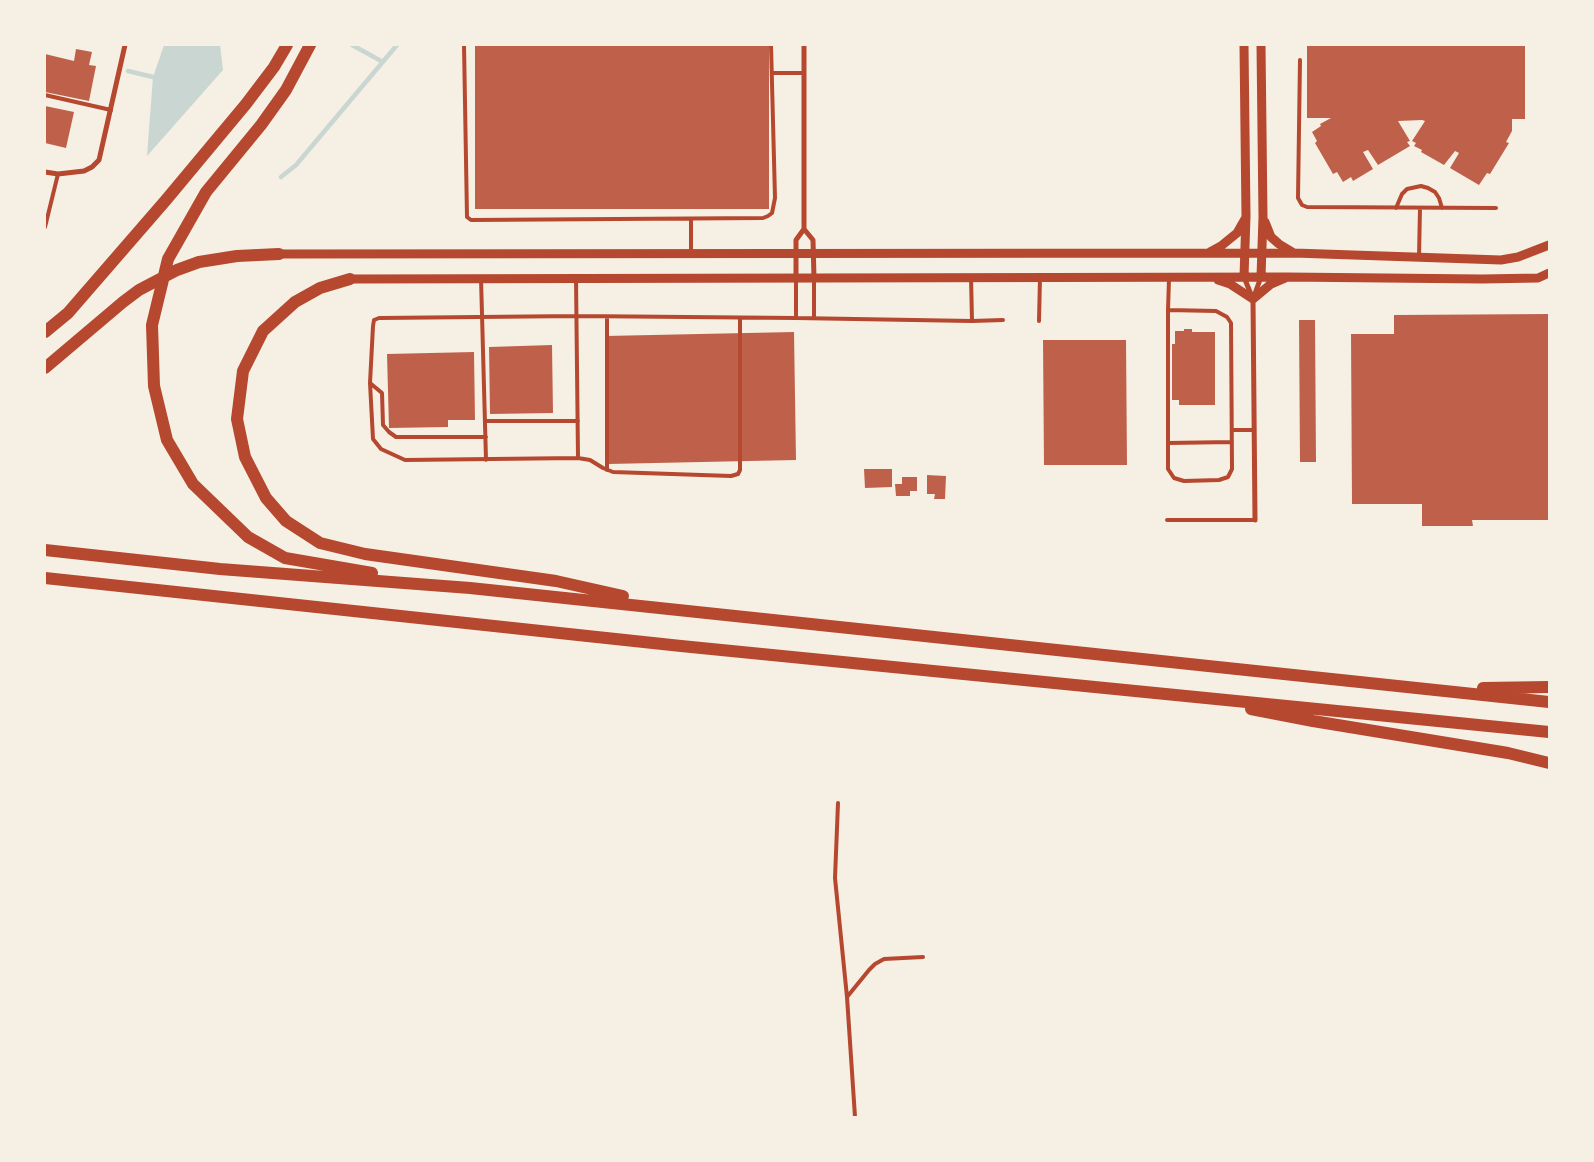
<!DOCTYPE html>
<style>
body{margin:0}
#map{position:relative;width:1594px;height:1162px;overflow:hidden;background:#f6efe4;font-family:Rubik,sans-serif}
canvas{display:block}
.frame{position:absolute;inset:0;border:46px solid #f6efe4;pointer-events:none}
</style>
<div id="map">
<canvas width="1594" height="1162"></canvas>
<div class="frame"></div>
</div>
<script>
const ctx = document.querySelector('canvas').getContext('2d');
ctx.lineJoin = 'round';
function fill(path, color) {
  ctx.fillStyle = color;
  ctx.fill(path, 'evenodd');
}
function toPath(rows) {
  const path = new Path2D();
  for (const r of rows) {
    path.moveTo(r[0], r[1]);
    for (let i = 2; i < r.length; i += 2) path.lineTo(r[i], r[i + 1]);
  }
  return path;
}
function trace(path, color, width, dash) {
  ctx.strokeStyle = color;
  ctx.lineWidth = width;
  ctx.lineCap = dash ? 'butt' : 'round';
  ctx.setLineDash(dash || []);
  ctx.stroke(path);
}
fill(toPath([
 [164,45,220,45,223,70,147,156,153,77]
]), '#c9d6d2');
trace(toPath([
 [352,45,383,62],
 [128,71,153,77],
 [281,177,296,165,397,45]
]), '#c9d6d2', 4.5);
fill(toPath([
 [769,45,769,209,475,209,475,46],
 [1307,45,1525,45,1525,119,1512,119,1512,131,1506,142,1509,143,1490,174,1487,173,1479,185,1450,168,1459,153,1455,151,1444,165,1421,152,1422,150,1414,146,1416,143,1412,141,1425,121,1422,120,1398,121,1410,141,1407,142,1410,146,1378,165,1368,150,1363,152,1373,169,1353,181,1351,177,1343,182,1337,172,1333,174,1315,143,1317,141,1312,132,1321,126,1320,124,1331,118,1307,118],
 [76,49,92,52,89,65,96,66,89,101,45,92,45,54,74,61],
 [45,106,74,112,66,148,45,143],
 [1549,314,1549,520,1472,520,1473,526,1422,526,1422,504,1352,504,1351,334,1394,334,1394,315],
 [1299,320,1315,320,1316,462,1300,462],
 [1184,329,1192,329,1192,332,1215,332,1215,405,1179,405,1179,400,1172,400,1172,344,1175,344,1175,331,1184,331],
 [794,332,796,460,608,464,605,336],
 [1043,340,1126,340,1127,465,1044,465],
 [552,345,553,413,490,414,489,347],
 [474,352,475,420,448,420,448,427,389,428,387,354],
 [864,469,892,469,892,487,865,488],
 [927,475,946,476,945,499,934,499,935,494,927,494],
 [902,477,917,477,917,491,910,491,910,496,896,496,895,484,902,484]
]), '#bf614a');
trace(toPath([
 [464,45,467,217,471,220,763,218,768,216,772,213,775,198,771,45],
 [1300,60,1298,198,1302,205,1307,207,1496,208],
 [772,73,804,73],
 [45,95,111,110],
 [1396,208,1402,194,1407,189,1421,186,1428,188,1435,192,1439,198,1442,208],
 [691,219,691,254],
 [45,227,58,174],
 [1419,257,1420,208],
 [971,277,972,321],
 [481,278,486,460],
 [576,278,578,458],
 [796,278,796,318],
 [814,278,814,318],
 [1168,310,1216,311,1227,317,1231,323,1232,469,1228,477,1219,480,1184,481,1174,478,1168,469,1168,310,1169,279],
 [740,318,740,470,738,474,731,476,613,472,603,468,590,460,578,458,405,460,381,449,373,439,370,383,373,326,374,320,379,318,577,316,796,318,972,321,1003,320],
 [1039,321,1040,278],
 [370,383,382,393,383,425,389,432,396,437,486,437],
 [485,421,578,421],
 [1232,430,1254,430],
 [1168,443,1232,442],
 [607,470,607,317],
 [1167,520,1255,520],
 [838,803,835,878,847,997,855,1117],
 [847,997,869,970,875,964,884,959,923,957]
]), '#b5482f', 4);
trace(toPath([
 [804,45,804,229],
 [45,172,58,174,84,171,92,167,99,160,125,45],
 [804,229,813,240,814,278],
 [1244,277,1252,297],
 [796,278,796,240,804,229],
 [1255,520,1253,299,1261,277]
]), '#b5482f', 5);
trace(toPath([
 [1265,222,1271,237,1279,244,1294,253],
 [1210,252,1221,246,1237,233,1245,219],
 [279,254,1294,253,1501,260,1518,257,1549,245],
 [1244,277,1246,216,1244,45],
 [1261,277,1263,217,1261,45],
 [350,279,1287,277,1482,279,1538,278,1549,273],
 [1218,280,1230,284,1253,299,1271,284,1285,278]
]), '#b5482f', 9);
trace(toPath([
 [310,45,286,90,261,125,206,192,168,259,152,325,154,386,167,440,193,484,248,537,285,558,372,573],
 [350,279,320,288,295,302,263,331,243,371,237,419,245,457,266,498,286,521,320,543,365,554,556,581,623,596],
 [45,332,68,313,166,200,246,104,274,67,287,45],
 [45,368,123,302,139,290,177,270,199,262,237,256,279,254],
 [45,550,220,569,470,588,1549,702],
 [45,578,681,646,1549,732],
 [1483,688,1549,687],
 [1251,709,1313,721,1508,753,1549,763]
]), '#b5482f', 12);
</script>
